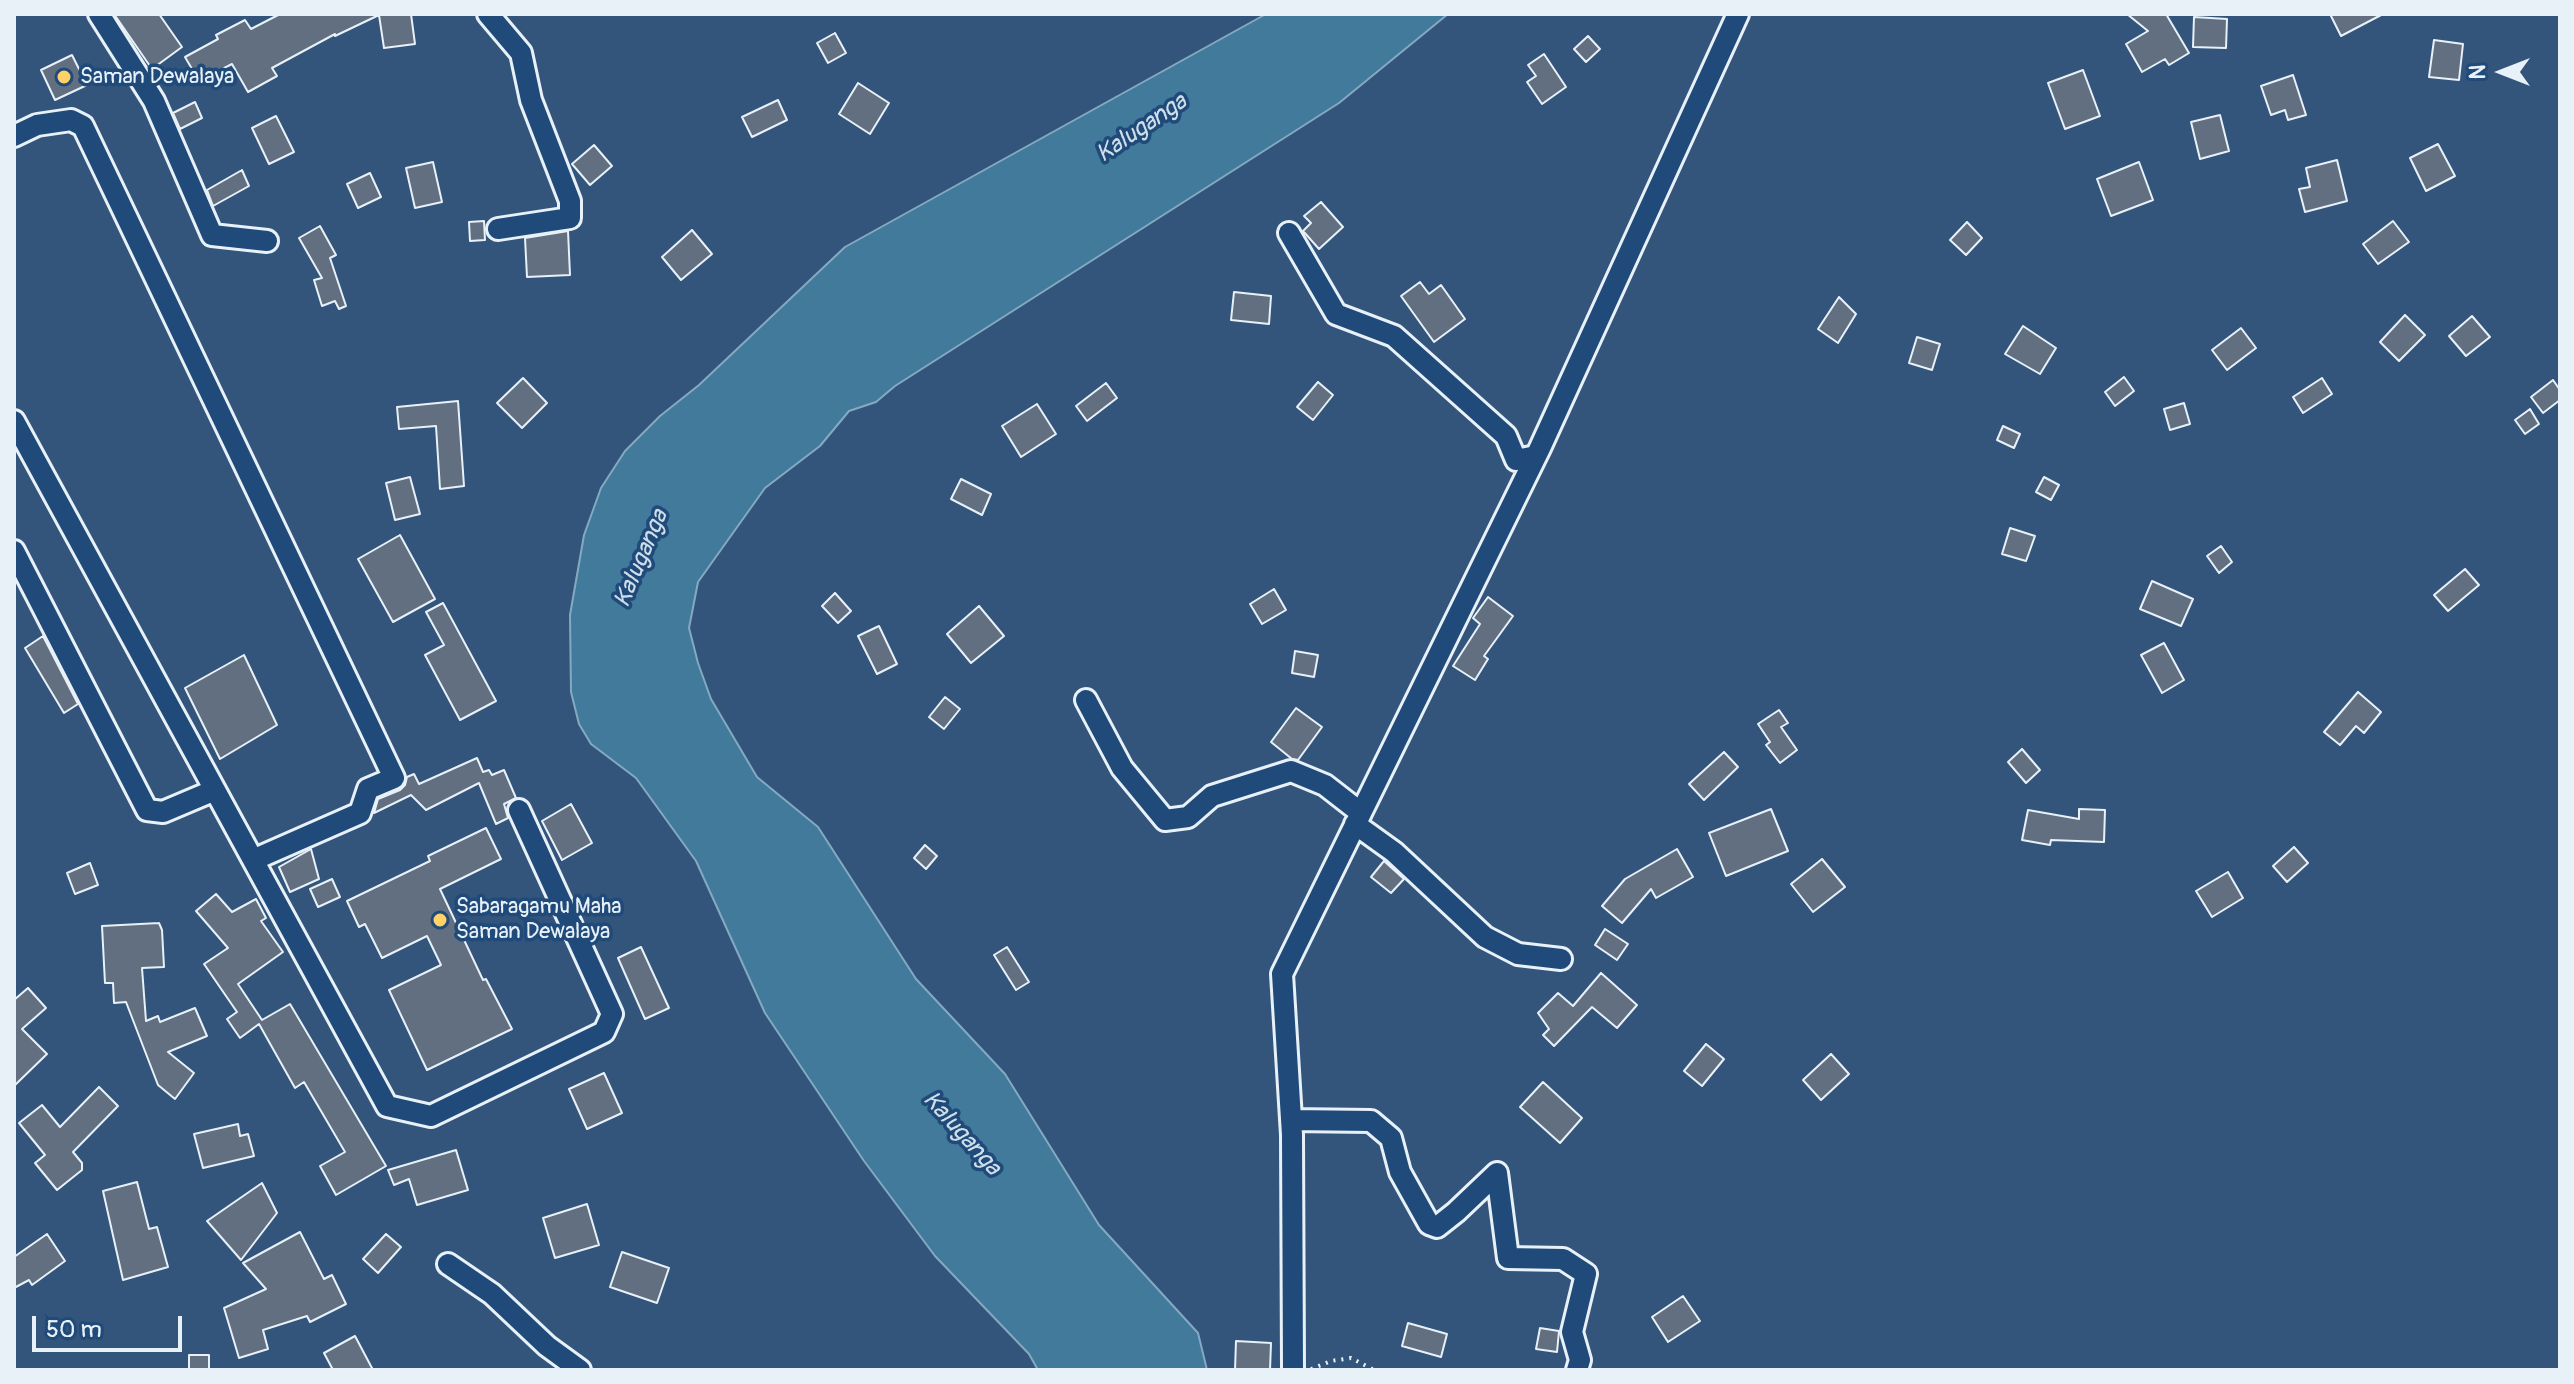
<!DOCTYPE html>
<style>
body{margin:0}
#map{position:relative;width:2574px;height:1384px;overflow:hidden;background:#33557c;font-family:Pangolin,sans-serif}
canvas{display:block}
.frame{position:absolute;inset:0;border:16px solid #e8f1f8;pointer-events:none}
.north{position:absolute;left:2462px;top:32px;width:80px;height:80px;-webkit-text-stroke:6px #1f4a7a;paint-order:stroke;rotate:270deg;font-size:22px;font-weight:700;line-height:32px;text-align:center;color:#e8f1f8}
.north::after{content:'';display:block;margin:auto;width:28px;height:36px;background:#e8f1f8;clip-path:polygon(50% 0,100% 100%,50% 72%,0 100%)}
.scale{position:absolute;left:32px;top:1316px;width:150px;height:36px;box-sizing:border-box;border:4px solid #e8f1f8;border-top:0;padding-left:10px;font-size:24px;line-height:28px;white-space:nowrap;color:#e8f1f8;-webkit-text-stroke:6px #1f4a7a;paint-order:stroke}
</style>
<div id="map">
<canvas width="2574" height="1384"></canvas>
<div class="frame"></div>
<div class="north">N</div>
<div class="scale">50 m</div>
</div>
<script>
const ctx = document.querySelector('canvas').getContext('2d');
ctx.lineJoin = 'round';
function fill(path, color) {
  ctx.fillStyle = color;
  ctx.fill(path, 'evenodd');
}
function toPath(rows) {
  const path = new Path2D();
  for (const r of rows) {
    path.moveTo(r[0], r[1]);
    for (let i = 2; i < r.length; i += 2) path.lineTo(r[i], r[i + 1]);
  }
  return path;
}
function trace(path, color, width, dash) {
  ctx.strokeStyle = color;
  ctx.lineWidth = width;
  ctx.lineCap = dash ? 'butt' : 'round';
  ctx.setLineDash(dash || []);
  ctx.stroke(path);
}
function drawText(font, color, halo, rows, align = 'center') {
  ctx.font = font + ' Pangolin,sans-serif';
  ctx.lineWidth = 7;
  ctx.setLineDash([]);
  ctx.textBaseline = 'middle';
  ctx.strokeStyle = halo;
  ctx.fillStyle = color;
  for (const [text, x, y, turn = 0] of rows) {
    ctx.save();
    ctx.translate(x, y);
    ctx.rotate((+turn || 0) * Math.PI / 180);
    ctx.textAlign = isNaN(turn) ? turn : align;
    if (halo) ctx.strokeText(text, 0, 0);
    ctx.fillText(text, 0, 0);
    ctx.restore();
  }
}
const water = toPath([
 [1266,14,1448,14,1339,103,895,386,876,402,849,411,820,446,765,488,698,582,689,628,698,663,711,699,757,777,818,827,916,979,1005,1074,1099,1225,1198,1333,1207,1370,1038,1370,1029,1354,935,1256,864,1161,765,1013,696,861,636,778,591,744,579,724,571,692,570,615,584,535,601,488,625,451,660,416,699,385,845,247,1266,14]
]);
fill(water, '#427a9c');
trace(water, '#84aac1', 2);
const building = toPath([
 [114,14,159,14,182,47,152,69,114,14],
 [280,14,411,14,415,44,384,48,379,15,335,36,335,34,272,68,277,76,248,92,232,64,199,81,185,57,218,39,216,35,245,20,251,29,280,14],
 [2127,14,2166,14,2189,53,2169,65,2165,59,2142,72,2126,44,2148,31,2127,14],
 [2330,14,2383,14,2341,36,2330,14],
 [2194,17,2227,19,2226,48,2193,47,2194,17],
 [835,33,846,53,828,63,817,43,835,33],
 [1588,36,1600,49,1586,62,1574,49,1588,36],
 [2434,40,2463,44,2459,80,2429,77,2434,40],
 [1544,54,1566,87,1542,104,1527,82,1536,76,1528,65,1544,54],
 [72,55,87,85,55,100,41,70,72,55],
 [2083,70,2100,116,2065,129,2048,83,2083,70],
 [2293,75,2306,115,2288,120,2285,110,2271,115,2261,86,2293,75],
 [858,83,889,103,870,134,839,114,858,83],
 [778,100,787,120,752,137,742,117,778,100],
 [195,102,202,118,180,129,173,113,195,102],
 [2220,115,2229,151,2200,159,2191,122,2220,115],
 [276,116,294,152,269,164,252,128,276,116],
 [2438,144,2455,176,2426,191,2410,158,2438,144],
 [594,145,612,166,590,185,572,164,594,145],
 [2337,160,2347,201,2305,212,2299,189,2310,187,2306,168,2337,160],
 [433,162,442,202,415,208,406,168,433,162],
 [2139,162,2153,200,2111,216,2097,179,2139,162],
 [242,170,249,186,213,206,207,190,242,170],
 [370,173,381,197,358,208,347,184,370,173],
 [1321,202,1343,227,1319,249,1303,231,1311,223,1304,216,1321,202],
 [484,221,485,240,470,241,469,222,484,221],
 [2393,221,2409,242,2378,264,2363,244,2393,221],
 [1967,222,1982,238,1966,255,1950,240,1967,222],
 [320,226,336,255,330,258,346,306,339,309,335,301,322,306,314,280,322,278,299,238,320,226],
 [692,230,712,254,681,280,662,257,692,230],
 [568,231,570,275,527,277,525,238,568,231],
 [1420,282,1429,294,1441,285,1465,319,1434,342,1401,296,1420,282],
 [1234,292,1271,296,1269,324,1231,320,1234,292],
 [1839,297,1856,314,1838,343,1818,329,1839,297],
 [2405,315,2425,335,2399,361,2380,342,2405,315],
 [2472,316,2490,337,2466,356,2449,336,2472,316],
 [2023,326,2056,348,2040,374,2005,354,2023,326],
 [2241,328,2256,348,2227,370,2212,350,2241,328],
 [1917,337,1940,344,1932,370,1909,363,1917,337],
 [2124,377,2134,391,2115,406,2105,392,2124,377],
 [523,378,547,403,522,428,497,403,523,378],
 [2322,378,2332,394,2303,413,2293,397,2322,378],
 [2553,380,2560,390,2560,400,2543,413,2531,397,2553,380],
 [1318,382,1333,395,1313,420,1297,407,1318,382],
 [1106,383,1117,398,1087,421,1076,406,1106,383],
 [458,401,464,486,440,489,436,426,399,429,397,407,458,401],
 [2184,403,2190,424,2170,430,2164,409,2184,403],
 [1037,404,1056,434,1021,457,1002,426,1037,404],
 [2530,409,2539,424,2525,434,2515,420,2530,409],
 [2003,426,2020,434,2014,448,1997,440,2003,426],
 [410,477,420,514,395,520,386,483,410,477],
 [2044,477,2059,485,2051,500,2036,492,2044,477],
 [961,479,991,494,982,515,951,499,961,479],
 [2010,528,2035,536,2026,561,2002,554,2010,528],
 [400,535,435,599,393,622,358,559,400,535],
 [2221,546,2232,562,2219,573,2207,556,2221,546],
 [2465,569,2479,585,2448,611,2434,595,2465,569],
 [2152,581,2193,599,2181,626,2140,609,2152,581],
 [1274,589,1286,610,1262,624,1250,604,1274,589],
 [835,593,851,611,838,623,822,606,835,593],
 [1488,597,1513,616,1484,656,1488,659,1475,680,1453,666,1480,624,1473,618,1488,597],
 [443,603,496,701,460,720,425,655,444,645,426,612,443,603],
 [979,606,1004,636,971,663,947,634,979,606],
 [879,626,897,664,877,674,858,636,879,626],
 [43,636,78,704,64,713,25,648,43,636],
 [2164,643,2184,680,2162,693,2141,655,2164,643],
 [1295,651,1318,655,1314,677,1292,673,1295,651],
 [244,655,277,725,220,759,185,688,244,655],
 [2358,692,2381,712,2364,733,2356,726,2340,745,2324,732,2358,692],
 [945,697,960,709,944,729,929,717,945,697],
 [1296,708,1322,727,1298,760,1292,759,1271,742,1296,708],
 [1779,710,1788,723,1781,727,1797,750,1780,763,1766,745,1770,742,1758,724,1779,710],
 [2022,749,2040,770,2026,783,2008,762,2022,749],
 [1724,752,1738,767,1704,800,1689,784,1724,752],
 [477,758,483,772,489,770,492,775,504,770,516,798,504,804,508,818,496,824,479,783,426,810,411,795,374,813,378,799,400,790,405,785,407,777,414,774,419,784,477,758],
 [571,804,592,843,562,860,542,821,571,804],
 [1771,809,1788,851,1726,876,1709,833,1771,809],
 [2079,809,2105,810,2104,842,2051,840,2050,845,2022,840,2028,810,2079,819,2079,809],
 [486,828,501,859,440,889,483,980,486,979,512,1029,427,1070,389,990,441,965,427,936,382,958,365,924,359,927,347,901,430,861,428,856,486,828],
 [925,845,937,856,926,869,914,858,925,845],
 [2294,847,2308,863,2287,882,2273,866,2294,847],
 [311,849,319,879,290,892,279,867,311,849],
 [1677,849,1693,877,1656,898,1651,889,1622,923,1602,906,1625,879,1677,849],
 [1822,859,1845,887,1813,912,1791,884,1822,859],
 [1384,861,1404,879,1391,893,1371,877,1384,861],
 [90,863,98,885,75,894,67,873,90,863],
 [2228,872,2243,898,2212,917,2196,891,2228,872],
 [332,879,340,897,318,907,310,889,332,879],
 [216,894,232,912,256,899,266,918,261,921,283,952,238,984,262,1020,290,1004,386,1166,336,1195,320,1166,345,1152,304,1082,295,1088,259,1024,240,1038,227,1019,237,1012,204,964,228,948,196,911,216,894],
 [159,923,162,930,164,967,142,968,146,1021,158,1016,160,1022,195,1008,207,1036,168,1052,194,1073,175,1099,158,1085,126,1002,114,1003,113,983,105,983,102,926,159,923],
 [1605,929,1628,944,1617,960,1595,945,1605,929],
 [641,947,669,1008,645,1019,618,958,641,947],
 [1007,947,1029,982,1016,990,994,955,1007,947],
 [1601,973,1637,1005,1617,1028,1592,1007,1554,1046,1543,1035,1549,1029,1538,1013,1558,993,1573,1006,1601,973],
 [28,988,46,1008,22,1029,47,1054,14,1086,14,1000,28,988],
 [1706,1044,1724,1059,1702,1086,1684,1071,1706,1044],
 [1831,1054,1849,1074,1821,1100,1803,1080,1831,1054],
 [604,1073,622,1113,587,1129,569,1089,604,1073],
 [1543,1082,1582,1118,1560,1143,1520,1107,1543,1082],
 [99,1087,118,1106,73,1152,82,1163,82,1170,57,1190,35,1163,45,1155,19,1123,42,1105,60,1127,99,1087],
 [238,1124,240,1136,248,1134,254,1156,203,1168,194,1134,238,1124],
 [456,1150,468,1190,417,1205,409,1179,394,1185,388,1170,456,1150],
 [137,1182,149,1229,157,1227,168,1267,123,1280,103,1191,137,1182],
 [262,1183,277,1213,241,1260,207,1221,262,1183],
 [587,1204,599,1245,555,1258,543,1218,587,1204],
 [300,1232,324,1279,332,1275,346,1304,310,1322,307,1316,263,1330,268,1349,239,1358,224,1308,266,1289,243,1263,300,1232],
 [47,1234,65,1261,32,1285,29,1280,14,1288,14,1257,47,1234],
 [386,1234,401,1247,378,1273,363,1259,386,1234],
 [622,1252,669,1268,657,1303,610,1287,622,1252],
 [1683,1296,1700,1321,1668,1342,1652,1317,1683,1296],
 [1408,1323,1447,1334,1441,1357,1402,1346,1408,1323],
 [1540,1328,1559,1331,1557,1352,1536,1349,1540,1328],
 [355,1336,373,1370,333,1370,324,1353,355,1336],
 [1236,1341,1271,1343,1270,1370,1235,1370,1236,1341],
 [189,1355,209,1355,209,1370,189,1370,189,1355]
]);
fill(building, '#616f81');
trace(building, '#e8f1f8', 2);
const minor = toPath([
 [99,14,154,101,212,235,267,241],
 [488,14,521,53,531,100,570,201,570,218,498,229],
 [14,136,37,125,71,120,83,126,394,778,368,789,360,813,253,860],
 [1289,233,1336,314,1394,336,1506,436,1516,460,1536,456],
 [14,421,387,1106,431,1116,604,1032,612,1014,519,810],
 [14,551,147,810,163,812,215,790],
 [1086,700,1122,768,1165,820,1188,817,1212,796,1291,771,1325,785,1361,813],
 [1355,824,1394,852,1485,937,1518,954,1561,959],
 [1291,1120,1371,1121,1391,1138,1400,1172,1429,1224,1437,1227,1456,1212,1497,1173,1508,1258,1563,1259,1586,1274,1572,1332,1580,1360,1577,1370],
 [448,1264,492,1294,547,1346,580,1370],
 [1293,1370,1292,1135,1282,974,1540,448,1738,14]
]);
trace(minor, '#e8f1f8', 26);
trace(toPath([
 [1311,1369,1331,1361,1351,1358,1374,1370]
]), '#e8f1f8', 4, [2, 6]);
trace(minor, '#1f4a7a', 20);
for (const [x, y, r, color] of [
 [64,77,8,"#ffd166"],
 [440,920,8,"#ffd166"]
]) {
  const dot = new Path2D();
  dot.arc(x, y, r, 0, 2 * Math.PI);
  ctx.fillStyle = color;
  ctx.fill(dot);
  trace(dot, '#1f4a7a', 3);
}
drawText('22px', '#e8f1f8', '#1f4a7a', [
 ["Saman Dewalaya",80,77],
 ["Sabaragamu Maha",456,907],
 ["Saman Dewalaya",456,932]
], 'left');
drawText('italic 24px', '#cfdfea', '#1f4a7a', [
 ["Kaluganga",1142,129,-34],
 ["Kaluganga",642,559,-67],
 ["Kaluganga",961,1134,48]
]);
</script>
